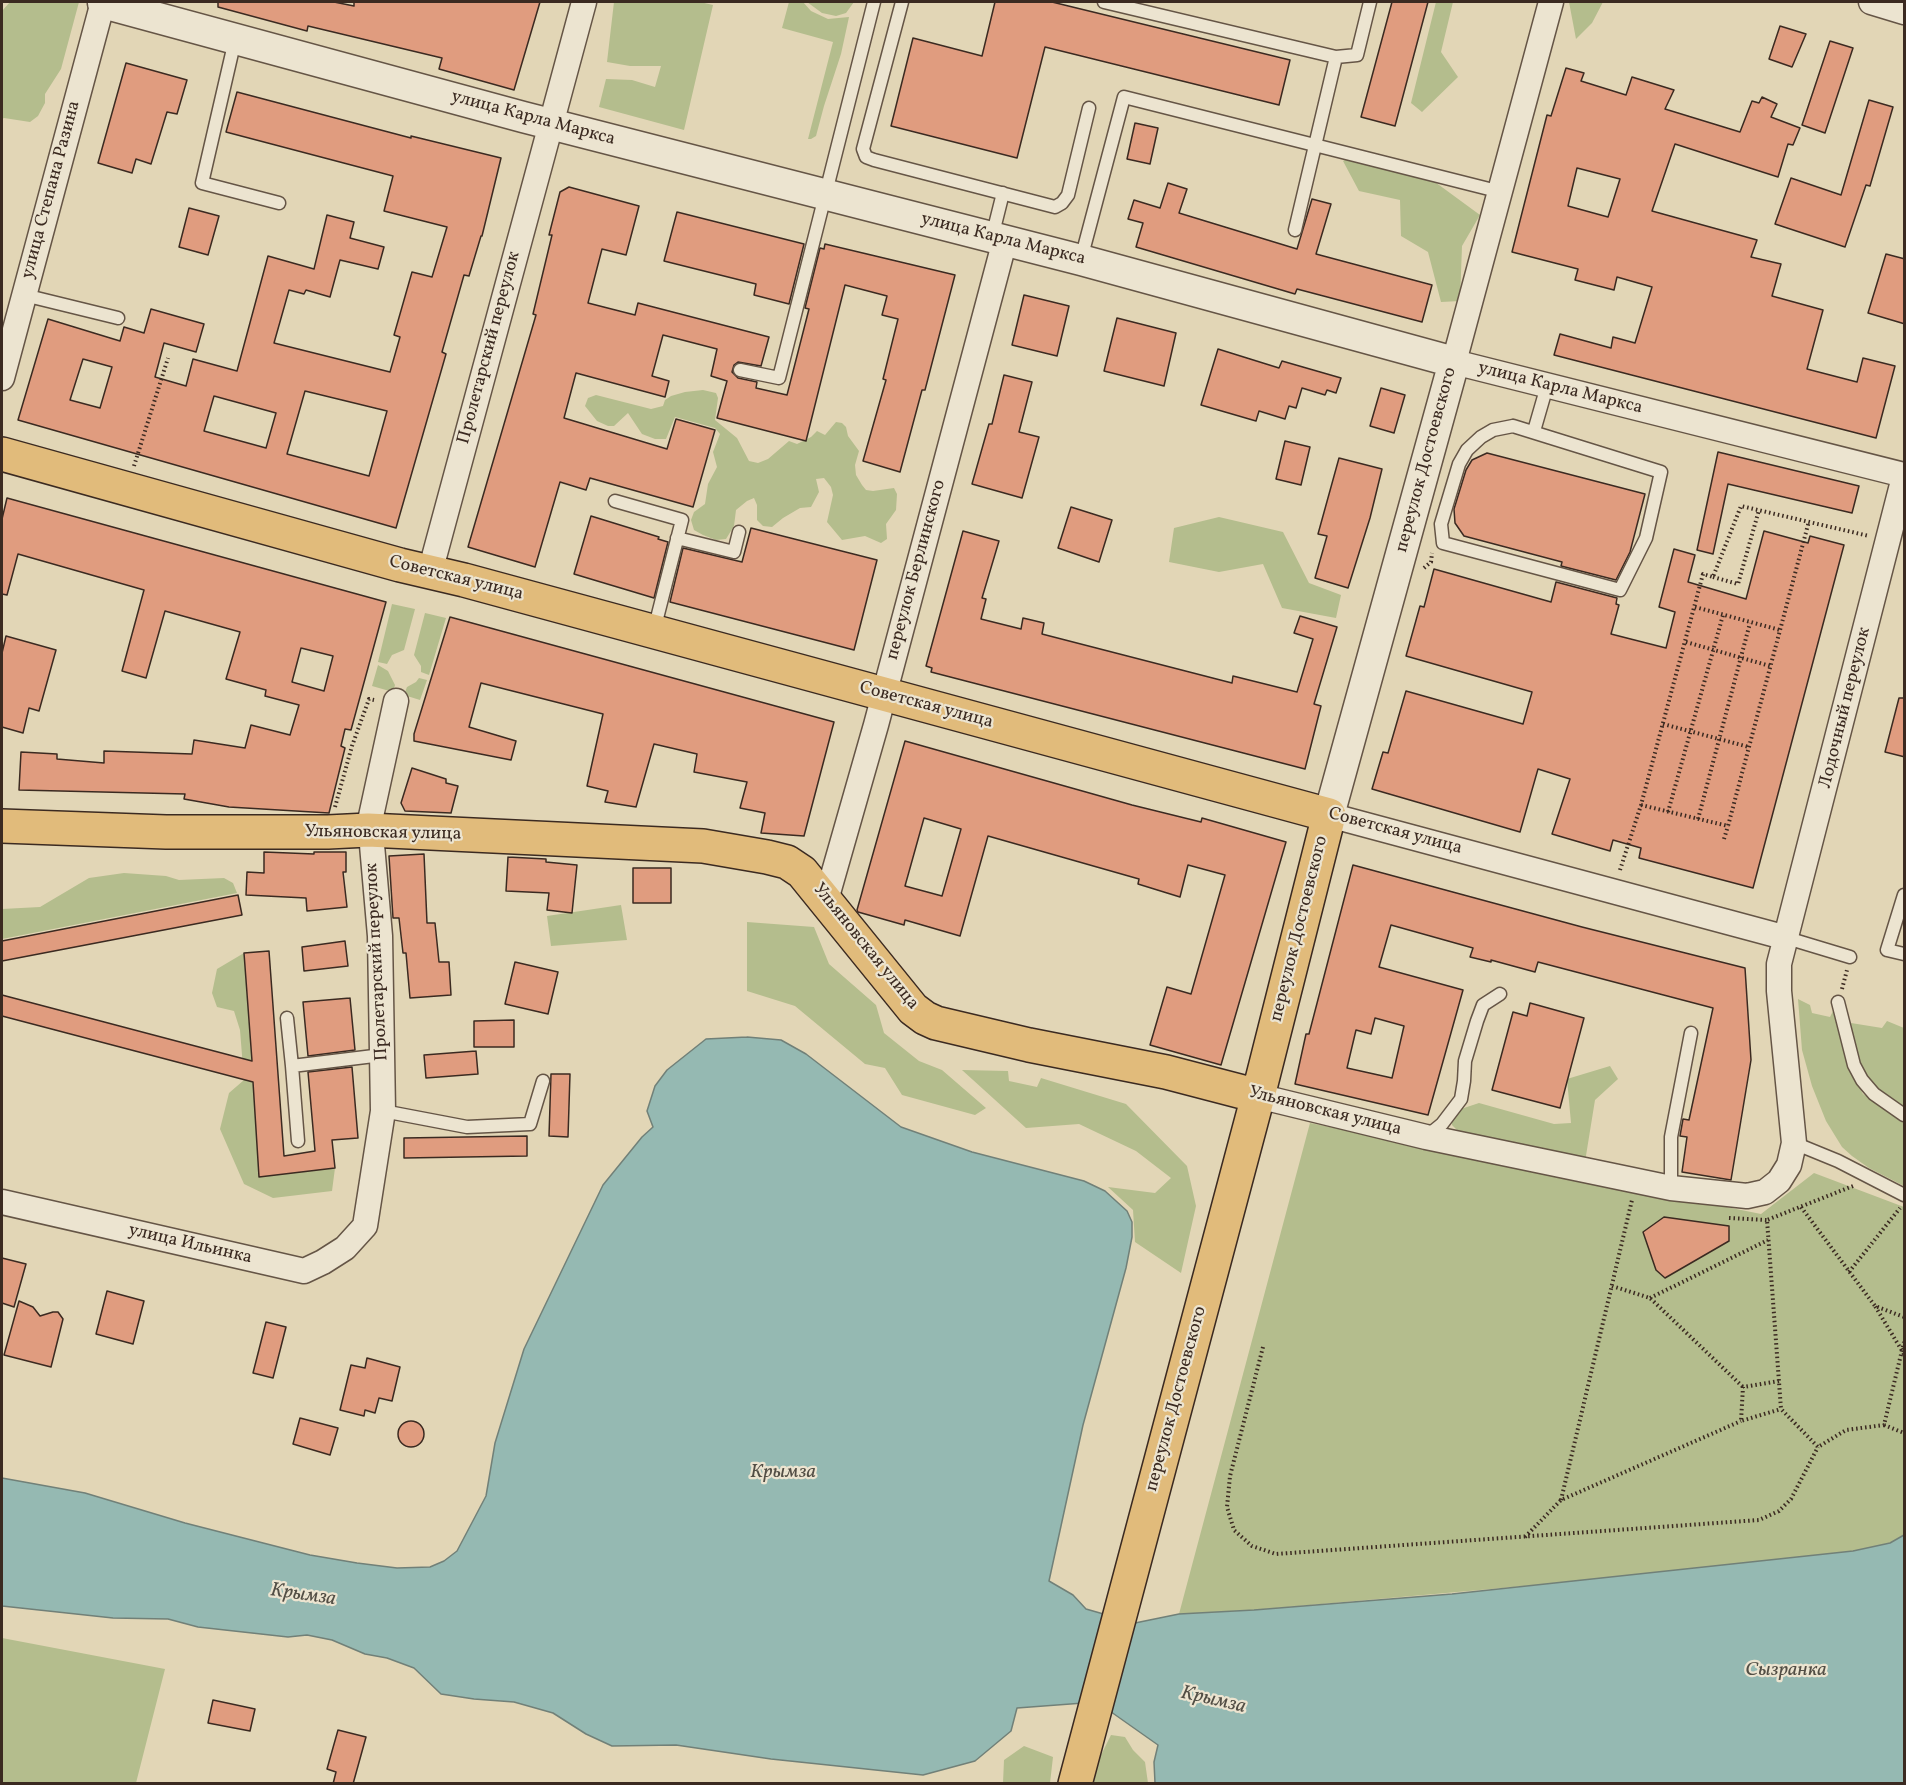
<!DOCTYPE html>
<meta charset="utf-8">
<style>
body{margin:0}
#map{position:relative;width:1906px;height:1785px;overflow:hidden;background:#e2d6b6;font-family:Vollkorn,serif}
canvas{display:block}
.frame{position:absolute;inset:0;border:3px solid #3b2a21;pointer-events:none}
</style>
<div id="map">
<canvas width="1906" height="1785"></canvas>
<div class="frame"></div>
</div>
<script>
const ctx = document.querySelector('canvas').getContext('2d');
ctx.lineJoin = 'round';
function fill(path, color) {
  ctx.fillStyle = color;
  ctx.fill(path, 'evenodd');
}
function toPath(rows) {
  const path = new Path2D();
  for (const r of rows) {
    if (r.length === 3) {
      path.moveTo(r[0] + r[2], r[1]);
      path.arc(r[0], r[1], r[2], 0, 2 * Math.PI);
      continue;
    }
    path.moveTo(r[0], r[1]);
    for (let i = 2; i < r.length; i += 2) path.lineTo(r[i], r[i + 1]);
  }
  return path;
}
function trace(path, color, width, dash) {
  ctx.strokeStyle = color;
  ctx.lineWidth = width;
  ctx.lineCap = dash ? 'butt' : 'round';
  ctx.setLineDash(dash || []);
  ctx.stroke(path);
}
function drawText(font, color, halo, rows, align = 'center') {
  ctx.font = font + ' Vollkorn,serif';
  ctx.lineWidth = 4.5;
  ctx.setLineDash([]);
  ctx.textBaseline = 'middle';
  ctx.strokeStyle = halo;
  ctx.fillStyle = color;
  for (const [text, x, y, turn = 0] of rows) {
    ctx.save();
    ctx.translate(x, y);
    ctx.rotate((+turn || 0) * Math.PI / 180);
    ctx.textAlign = isNaN(turn) ? turn : align;
    if (halo) ctx.strokeText(text, 0, 0);
    ctx.fillText(text, 0, 0);
    ctx.restore();
  }
}
fill(toPath([
 [10,2,79,2,61,69,45,94,45,103,38,116,30,122,4,118,2,119,2,11],
 [614,2,700,2,713,5,684,130,599,107,606,79,632,80,655,87,661,66,630,66,607,62],
 [789,2,803,2,811,11,828,19,849,17,841,54,824,106,816,136,811,139,808,139,833,42,782,28],
 [807,2,854,2,846,13,836,16,822,13],
 [1436,2,1453,2,1441,52,1458,77,1422,112,1411,103],
 [1569,2,1603,2,1592,23,1576,39],
 [1354,155,1435,182,1480,215,1462,246,1460,301,1441,302,1428,252,1401,236,1400,200,1359,191,1343,161],
 [703,390,716,393,718,398,715,420,737,438,749,461,758,463,768,459,789,441,797,444,811,437,817,431,825,435,836,422,842,423,846,427,848,436,859,451,855,465,856,475,862,485,866,490,873,491,894,488,897,494,896,510,886,524,887,539,881,543,865,536,842,540,827,522,833,495,831,487,824,478,816,479,819,492,811,507,800,508,783,518,772,527,763,526,757,520,757,505,754,498,747,501,736,510,734,526,726,539,716,540,703,535,694,530,691,520,694,512,705,504,708,484,717,467,713,452,720,434,715,428,675,417,666,439,655,439,642,434,628,413,614,426,608,426,597,421,585,406,588,398,596,395,651,409,663,406,665,400,671,396,685,392],
 [1219,517,1283,532,1309,583,1341,595,1336,618,1282,608,1263,564,1219,572,1169,562,1174,528],
 [392,604,415,609,404,650,392,655,387,664,378,662],
 [425,613,446,618,429,675,421,672,421,666,414,655],
 [378,665,388,671,395,685,393,692,372,686],
 [419,678,427,680,420,700,404,695,407,687,416,682],
 [124,873,166,876,179,880,224,878,233,883,237,893,2,939,2,909,40,907,89,878],
 [621,905,627,940,551,946,547,916],
 [747,922,814,927,829,964,876,1005,884,1033,919,1061,942,1070,986,1108,975,1115,902,1095,885,1068,865,1064,795,1006,747,991],
 [244,953,260,1176,335,1168,332,1191,273,1198,244,1184,220,1129,229,1093,244,1080,240,1030,234,1011,217,1007,212,993,217,969],
 [1798,999,1810,1005,1812,1013,1830,1017,1833,1011,1848,1065,1863,1094,1904,1122,1904,1186,1869,1168,1852,1156,1842,1147,1826,1121,1812,1086,1802,1050],
 [1887,1021,1904,1028,1904,1111,1872,1087,1861,1070,1852,1039,1851,1023,1882,1028],
 [1610,1066,1618,1079,1595,1100,1584,1168,1465,1138,1452,1125,1452,1112,1479,1103,1554,1124,1571,1123,1567,1079],
 [962,1070,1008,1071,1009,1081,1037,1087,1041,1078,1126,1104,1187,1166,1196,1206,1181,1273,1135,1242,1133,1210,1108,1187,1155,1193,1171,1178,1136,1151,1079,1124,1026,1128],
 [1310,1123,1761,1214,1814,1173,1904,1207,1904,1535,1890,1543,1853,1551,1570,1582,1254,1610,1179,1614],
 [2,1638,165,1669,136,1783,2,1783],
 [1111,1735,1125,1737,1133,1750,1145,1762,1148,1783,1092,1784,1096,1765],
 [1024,1746,1053,1757,1050,1783,1003,1783,1004,1760]
]), '#b4bd8d');
const water = toPath([
 [747,1037,781,1040,806,1054,901,1127,972,1152,1084,1181,1105,1191,1127,1211,1132,1222,1132,1237,1126,1268,1083,1425,1049,1581,1073,1595,1086,1609,1135,1623,1179,1614,1254,1610,1452,1594,1853,1551,1890,1543,1904,1535,1904,1783,1155,1783,1154,1762,1158,1745,1097,1702,1017,1708,1011,1731,975,1761,923,1775,771,1759,676,1745,612,1746,586,1734,553,1713,514,1702,474,1699,441,1694,414,1668,387,1658,365,1654,332,1640,307,1635,288,1637,198,1627,168,1619,113,1618,2,1606,2,1478,85,1493,185,1523,310,1555,357,1563,397,1568,430,1567,444,1561,457,1551,486,1496,495,1443,524,1349,603,1185,642,1137,653,1127,647,1111,655,1086,667,1070,706,1039,747,1037]
]);
fill(water, '#95b9b2');
trace(water, '#718078', 1.5);
const building = toPath([
 [218,2,334,2,354,6,354,2,540,2,514,90,439,69,442,58,308,26,307,31,218,7,218,2],
 [995,2,1052,2,1290,60,1279,105,1045,47,1017,158,891,126,913,38,982,56,995,2],
 [1392,2,1428,2,1395,126,1361,117,1392,2],
 [1780,26,1806,34,1792,67,1769,59,1780,26],
 [1830,41,1853,48,1825,133,1802,125,1830,41],
 [126,63,187,80,177,114,167,112,151,164,136,159,132,173,98,163,126,63],
 [1566,68,1584,73,1581,81,1626,95,1632,77,1674,90,1665,109,1740,132,1752,101,1759,103,1762,97,1777,104,1771,117,1800,128,1793,145,1788,144,1778,177,1675,144,1652,211,1757,240,1751,257,1781,264,1772,296,1823,310,1807,369,1857,382,1863,358,1895,366,1876,438,1554,355,1560,334,1611,348,1613,337,1635,343,1652,287,1617,277,1614,290,1575,280,1578,269,1512,252,1547,115,1551,116,1566,68],
 [1577,168,1620,179,1608,217,1568,206,1577,168],
 [237,92,411,138,411,136,501,158,482,236,481,236,469,276,464,275,442,352,446,354,396,528,18,420,48,319,120,341,124,327,144,333,151,309,204,324,196,352,164,343,155,377,186,386,193,359,237,371,268,256,314,269,327,215,354,222,350,238,384,247,378,269,340,260,330,297,306,290,304,294,289,290,274,343,390,372,400,337,394,335,412,272,432,277,447,227,384,211,393,176,226,132,237,92],
 [83,359,112,367,100,408,70,400,83,359],
 [305,391,387,411,369,476,287,454,305,391],
 [214,396,276,413,266,448,204,431,214,396],
 [1869,100,1893,107,1870,186,1866,185,1845,247,1775,224,1791,178,1841,195,1869,100],
 [1135,123,1158,128,1150,164,1127,159,1135,123],
 [1168,183,1187,189,1179,213,1297,249,1312,199,1331,204,1316,254,1432,285,1422,322,1297,289,1295,294,1136,247,1143,223,1128,219,1134,200,1160,208,1168,183],
 [569,187,639,206,626,255,602,249,588,303,635,315,638,303,769,337,761,366,738,362,734,365,732,372,738,378,757,382,756,388,787,395,809,309,805,308,820,248,824,249,825,244,955,275,925,390,922,390,900,472,863,461,886,380,883,379,898,319,882,315,887,296,845,285,806,441,717,418,727,381,711,376,717,349,663,335,652,376,669,381,665,397,576,373,564,418,667,449,676,419,715,430,693,507,590,478,586,490,560,482,535,567,468,547,536,315,533,314,552,235,549,235,560,192,569,187],
 [189,208,219,216,208,255,179,247,189,208],
 [677,212,804,244,789,304,754,295,756,284,664,261,677,212],
 [1886,254,1905,259,1905,324,1868,313,1886,254],
 [1024,295,1069,306,1057,356,1012,345,1024,295],
 [1117,318,1176,333,1164,386,1104,371,1117,318],
 [1218,349,1279,368,1282,361,1341,378,1336,393,1327,390,1325,395,1302,388,1296,408,1289,406,1285,419,1259,411,1256,421,1201,405,1218,349],
 [1004,375,1032,382,1019,432,1039,437,1022,498,972,484,989,424,992,424,1004,375],
 [1381,388,1405,395,1394,433,1370,426,1381,388],
 [1285,441,1310,447,1301,485,1276,479,1285,441],
 [1718,452,1859,486,1852,513,1728,484,1713,554,1697,550,1718,452],
 [1487,453,1645,494,1630,552,1616,580,1561,566,1562,562,1464,536,1455,523,1454,509,1466,470,1472,460,1487,453],
 [1339,458,1382,469,1370,518,1348,588,1315,578,1327,536,1318,534,1339,458],
 [7,498,386,602,351,730,345,729,341,746,345,748,329,813,229,807,184,799,185,794,19,790,21,752,57,754,57,759,104,763,104,751,192,754,194,740,245,748,251,725,290,735,299,705,265,696,266,690,226,679,240,632,165,611,146,678,122,671,144,590,18,554,7,595,2,594,2,519,7,498],
 [301,648,333,656,324,691,292,682,301,648],
 [1071,507,1112,520,1099,562,1058,548,1071,507],
 [591,516,659,537,658,539,668,542,654,598,574,574,591,516],
 [751,528,877,560,854,650,670,602,683,548,742,562,751,528],
 [963,531,999,541,982,598,986,599,981,619,1021,629,1023,618,1044,623,1042,634,1232,683,1233,676,1297,692,1313,639,1294,633,1300,616,1337,627,1314,704,1321,706,1305,769,931,672,932,668,926,666,963,531],
 [1764,531,1808,543,1810,536,1844,545,1753,888,1639,858,1641,848,1613,840,1610,851,1552,834,1570,779,1538,769,1520,832,1372,789,1383,752,1388,753,1406,691,1523,724,1532,692,1406,656,1420,606,1424,607,1434,569,1551,602,1556,582,1617,598,1616,604,1619,605,1611,634,1666,648,1675,612,1659,607,1674,549,1695,555,1688,582,1746,599,1764,531],
 [450,617,834,722,804,836,761,833,765,813,740,808,747,782,694,772,697,754,654,744,636,807,605,802,608,791,587,786,603,714,481,683,469,727,516,741,511,760,414,741,414,734,450,617],
 [6,636,56,650,39,711,29,708,23,733,2,727,2,653,6,636],
 [1899,698,1905,698,1905,757,1885,752,1899,698],
 [905,741,1132,805,1201,822,1202,818,1286,842,1221,1065,1150,1045,1167,987,1191,994,1225,875,1188,865,1180,897,1138,884,1139,879,988,836,960,936,905,920,904,925,858,912,857,910,905,741],
 [924,818,961,829,942,896,905,886,924,818],
 [412,768,446,779,446,783,458,786,451,813,405,811,401,803,412,768],
 [264,852,314,854,314,852,346,852,346,872,343,872,347,907,307,911,306,898,246,895,247,872,264,873,264,852],
 [424,854,427,923,435,923,439,962,449,962,451,995,410,998,406,953,403,953,399,918,393,918,389,856,424,854],
 [508,857,546,859,546,862,577,865,572,913,547,910,549,893,506,891,508,857],
 [1353,865,1582,927,1745,968,1751,1060,1731,1180,1682,1172,1687,1137,1680,1136,1683,1119,1689,1120,1713,1008,1538,962,1535,972,1491,960,1491,962,1470,957,1473,948,1391,925,1379,967,1463,990,1428,1115,1295,1084,1306,1034,1309,1034,1353,865],
 [1375,1018,1404,1026,1392,1078,1347,1068,1356,1030,1371,1034,1375,1018],
 [633,868,671,868,671,903,633,903,633,868],
 [238,895,242,915,2,961,2,941,238,895],
 [345,941,348,966,304,971,302,947,345,941],
 [269,951,284,1156,315,1151,308,1072,352,1067,358,1138,332,1140,335,1168,259,1177,253,1082,2,1016,2,995,252,1061,244,953,269,951],
 [515,962,558,972,548,1014,505,1004,515,962],
 [350,998,355,1050,308,1056,303,1002,350,998],
 [1530,1003,1584,1018,1560,1108,1492,1090,1513,1012,1527,1016,1530,1003],
 [514,1020,514,1047,474,1047,474,1021,514,1020],
 [476,1051,478,1074,426,1078,424,1055,476,1051],
 [551,1074,570,1074,568,1137,549,1136,551,1074],
 [527,1136,527,1156,404,1158,404,1138,527,1136],
 [1664,1217,1729,1226,1729,1241,1665,1278,1656,1270,1643,1232,1664,1217],
 [2,1258,26,1264,14,1307,2,1303,2,1258],
 [107,1291,144,1301,133,1344,96,1334,107,1291],
 [19,1301,33,1307,40,1316,53,1312,58,1312,63,1319,51,1367,4,1355,19,1301],
 [266,1322,286,1327,273,1378,253,1373,266,1322],
 [367,1358,400,1367,392,1401,379,1398,375,1413,365,1410,364,1416,340,1410,351,1365,365,1368,367,1358],
 [300,1418,338,1428,330,1455,293,1444,300,1418],
 [411,1434,13],
 [213,1700,255,1709,250,1731,208,1723,213,1700],
 [338,1730,366,1737,353,1784,333,1784,336,1772,327,1769,338,1730]
]);
fill(building, '#e09c7f');
trace(building, '#3b2a21', 1.5);
const service = toPath([
 [902,2,863,149,866,157,874,160,1055,207,1062,203,1068,195,1089,108],
 [1104,2,1336,57,1295,230],
 [235,40,202,183,279,203],
 [1336,57,1357,55,1370,2],
 [992,237,1003,193],
 [1081,259,1124,97,1501,192],
 [24,295,118,318],
 [740,370,779,378,874,2],
 [1513,426,1661,472,1646,538,1620,590,1443,543,1441,524,1459,464,1467,450,1481,437,1493,430,1513,426],
 [1534,431,1547,386],
 [615,501,682,520,654,630],
 [677,538,734,552,739,532],
 [1904,895,1887,950,1904,954],
 [1787,938,1850,957],
 [1838,1002,1854,1065,1862,1080,1874,1094,1904,1115],
 [287,1018,292,1066],
 [383,1111,467,1127,530,1124,543,1081],
 [1426,1137,1442,1124,1461,1099,1464,1081,1465,1061,1477,1021,1483,1005,1500,994],
 [298,1141,292,1066,382,1055],
 [1794,1143,1838,1161,1904,1195],
 [1671,1188,1671,1137,1691,1033]
]);
const minor = toPath([
 [1551,2,1454,362,1904,475],
 [1871,2,1904,12],
 [2,378,103,2],
 [430,572,584,2],
 [1329,815,1787,938],
 [826,900,876,725,1005,240],
 [1258,1096,1426,1137,1671,1188,1747,1196,1765,1192,1779,1181,1789,1165,1794,1143,1779,991,1779,964,1904,477],
 [2,1202,304,1271,323,1262,345,1248,365,1226,383,1111,380,936,372,845,368,830,396,701]
]);
const tertiary = toPath([
 [103,3,523,117,1081,260,1454,362,1329,815]
]);
const primary = toPath([
 [2,454,400,565,464,580,1329,815,1258,1096,1075,1784],
 [2,826,166,832,328,832,368,830,703,846,767,857,787,862,802,872,913,1009,925,1018,936,1023,1029,1045,1166,1072,1258,1096]
]);
trace(service, '#655546', 15);
trace(minor, '#655546', 27);
trace(tertiary, '#655546', 33);
trace(primary, '#3b2a21', 36);
trace(toPath([
 [134,466,168,358],
 [1424,568,1431,562,1432,553],
 [1713,577,1738,584,1759,510],
 [1695,607,1780,630],
 [1686,642,1770,666],
 [1663,724,1749,747],
 [1641,805,1728,826,1809,521],
 [335,807,352,746,369,699,374,700],
 [1668,812,1723,615],
 [1698,819,1750,623],
 [1724,839,1728,826],
 [1620,870,1641,805,1703,574,1713,577,1741,506,1869,536],
 [1842,989,1847,970],
 [1853,1186,1767,1220,1781,1409,1818,1447,1846,1430,1884,1425,1904,1342],
 [1801,1207,1875,1306],
 [1729,1218,1767,1220],
 [1849,1272,1900,1208],
 [1612,1286,1650,1298,1743,1387],
 [1650,1298,1768,1240],
 [1904,1317,1875,1306,1904,1354],
 [1263,1347,1230,1476,1227,1507,1234,1530,1252,1546,1276,1554,1759,1520,1779,1511,1791,1499,1818,1447],
 [1779,1381,1743,1387,1741,1421,1781,1409],
 [1884,1425,1904,1433],
 [1561,1500,1632,1200],
 [1525,1537,1561,1500,1741,1421]
]), '#3b2a21', 4, [1.5, 3]);
trace(service, '#ece4d0', 12);
trace(minor, '#ece4d0', 24);
trace(tertiary, '#ece4d0', 30);
trace(primary, '#e1bb7b', 33);
drawText('18px', '#3b2a21', '#ece4d0', [
 ["улица Карла Маркса",533,119,15],
 ["улица Степана Разина",52,190,-75],
 ["улица Карла Маркса",1003,240,14],
 ["Пролетарский переулок",490,348,-75],
 ["улица Карла Маркса",1560,389,14],
 ["переулок Достоевского",1427,460,-75],
 ["переулок Берлинского",917,570,-75],
 ["Советская улица",456,579,14],
 ["Советская улица",926,706,15],
 ["Лодочный переулок",1846,708,-76],
 ["Советская улица",1395,832,15],
 ["Ульяновская улица",383,834,1],
 ["переулок Достоевского",1300,929,-76],
 ["Ульяновская улица",865,947,51],
 ["Пролетарский переулок",378,962,-93],
 ["Ульяновская улица",1325,1112,14],
 ["улица Ильинка",190,1245,13],
 ["переулок Достоевского",1177,1399,-75]
]);
drawText('italic 20px', '#524e45', '#ece4d0', [
 ["Крымза",783,1473],
 ["Крымза",303,1596,8],
 ["Сызранка",1786,1671],
 ["Крымза",1213,1701,13]
]);
</script>
